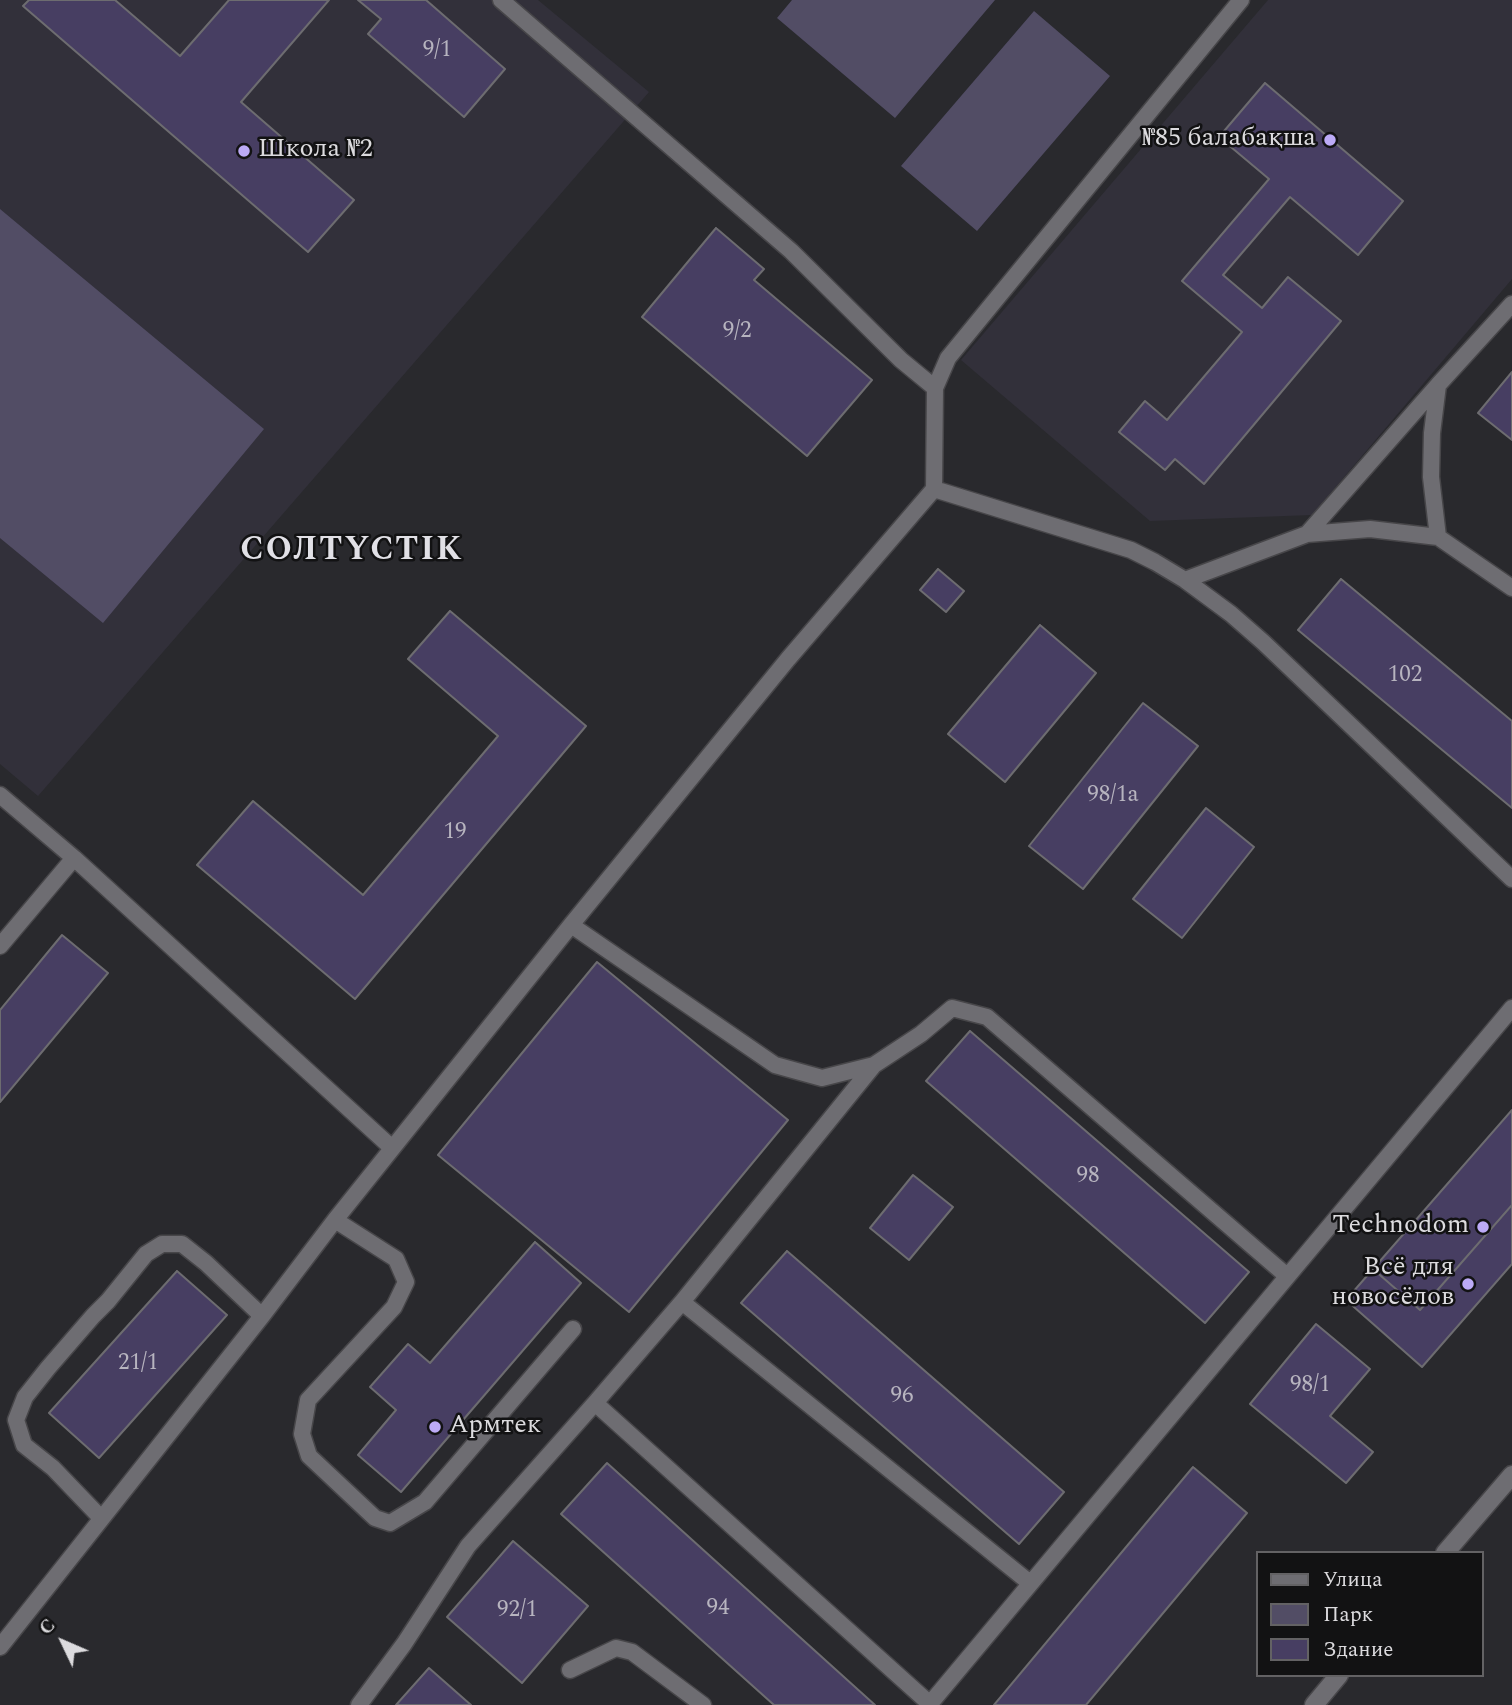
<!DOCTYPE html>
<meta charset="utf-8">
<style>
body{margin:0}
#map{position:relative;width:1512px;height:1705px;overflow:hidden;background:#29292d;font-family:Spectral,serif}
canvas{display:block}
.legend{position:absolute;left:1256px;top:1551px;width:228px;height:126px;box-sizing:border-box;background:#121213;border:2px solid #636264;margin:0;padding:9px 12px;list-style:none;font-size:21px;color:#dcdbde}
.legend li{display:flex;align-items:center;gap:14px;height:35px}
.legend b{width:35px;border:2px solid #636264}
.north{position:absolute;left:28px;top:1607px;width:70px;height:70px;-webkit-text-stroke:5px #121213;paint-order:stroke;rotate:314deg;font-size:19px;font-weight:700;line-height:28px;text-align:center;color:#dcdbde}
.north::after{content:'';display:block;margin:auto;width:24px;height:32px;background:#dcdbde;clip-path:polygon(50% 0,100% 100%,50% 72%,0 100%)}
</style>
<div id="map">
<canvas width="1512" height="1705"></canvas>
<ul class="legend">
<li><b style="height:9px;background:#6e6d72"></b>Улица</li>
<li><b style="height:19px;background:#524d65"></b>Парк</li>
<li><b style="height:19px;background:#473e62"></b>Здание</li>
</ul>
<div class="north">С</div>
</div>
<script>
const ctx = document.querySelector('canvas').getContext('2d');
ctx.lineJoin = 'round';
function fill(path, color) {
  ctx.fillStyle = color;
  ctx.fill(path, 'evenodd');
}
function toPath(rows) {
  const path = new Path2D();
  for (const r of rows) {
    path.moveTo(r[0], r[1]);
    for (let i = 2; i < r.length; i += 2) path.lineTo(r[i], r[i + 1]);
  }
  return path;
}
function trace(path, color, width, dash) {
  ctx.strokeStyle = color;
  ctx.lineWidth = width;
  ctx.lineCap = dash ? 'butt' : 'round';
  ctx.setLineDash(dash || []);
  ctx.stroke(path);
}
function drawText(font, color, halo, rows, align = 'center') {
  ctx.font = font + ' Spectral,serif';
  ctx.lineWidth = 5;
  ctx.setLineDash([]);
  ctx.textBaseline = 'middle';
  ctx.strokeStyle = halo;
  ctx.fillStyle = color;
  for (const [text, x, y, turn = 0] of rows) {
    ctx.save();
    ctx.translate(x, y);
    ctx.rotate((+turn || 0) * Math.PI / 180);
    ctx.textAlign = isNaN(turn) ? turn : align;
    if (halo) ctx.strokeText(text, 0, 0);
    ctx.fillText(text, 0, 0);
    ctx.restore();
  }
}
fill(toPath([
 [0,0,538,0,649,92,38,796,0,764],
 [1268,0,1512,0,1512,279,1312,515,1150,521,961,360]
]), '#32303a');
fill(toPath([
 [792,0,995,0,895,118,777,18],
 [1034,11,1110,76,977,231,901,166],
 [0,209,264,429,103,623,0,538]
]), '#524d65');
const building = toPath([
 [29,0,115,0,180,56,229,0,329,0,241,102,354,200,308,252,23,6,29,0],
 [358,0,426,0,505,69,464,117,368,34,381,19,358,0],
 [1265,83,1403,201,1358,255,1290,197,1223,275,1262,308,1288,277,1341,321,1204,484,1175,459,1165,470,1119,432,1145,401,1167,420,1242,332,1182,281,1269,179,1219,137,1265,83],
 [716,228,764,269,754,280,872,380,807,456,642,317,716,228],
 [1512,372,1512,440,1478,413,1512,372],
 [938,569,964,591,946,612,920,590,938,569],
 [1341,579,1512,721,1512,808,1298,630,1341,579],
 [450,611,586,726,355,999,197,865,253,801,363,895,498,736,408,659,450,611],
 [1040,625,1096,673,1005,782,948,734,1040,625],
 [1143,703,1198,746,1083,889,1029,846,1143,703],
 [1206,808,1254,847,1182,938,1133,899,1206,808],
 [62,935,108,973,0,1102,0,1010,62,935],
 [597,962,788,1120,629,1312,438,1155,597,962],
 [970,1031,1249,1272,1205,1323,926,1081,970,1031],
 [1512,1110,1512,1205,1420,1310,1373,1269,1512,1110],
 [913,1175,953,1207,909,1260,870,1228,913,1175],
 [1512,1205,1512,1264,1422,1367,1346,1300,1373,1269,1420,1310,1512,1205],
 [535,1242,581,1283,401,1492,358,1455,396,1410,370,1387,408,1344,430,1363,535,1242],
 [787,1251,1064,1492,1019,1544,741,1303,787,1251],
 [177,1271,227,1315,99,1458,49,1413,177,1271],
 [1316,1324,1370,1369,1330,1416,1373,1452,1346,1483,1250,1404,1316,1324],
 [607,1463,875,1705,774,1705,561,1514,607,1463],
 [1193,1467,1247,1513,1086,1705,994,1705,1193,1467],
 [513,1541,588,1606,522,1683,447,1617,513,1541],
 [429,1668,471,1705,396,1705,429,1668]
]);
fill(building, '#473e62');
trace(building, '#6d6c70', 2);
const lane = toPath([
 [501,0,791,251,901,360,935,388],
 [934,489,1131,550,1155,562,1185,580,1231,614,1263,642,1512,879],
 [1307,534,1438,385],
 [1438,537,1512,588],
 [1185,580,1307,534,1370,529,1438,537,1431,477,1432,433,1438,385,1512,304],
 [0,795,74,858,392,1148],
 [571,925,775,1065,822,1078,874,1065,921,1034,952,1008,987,1017,1287,1276],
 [0,946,74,858],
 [335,1220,396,1259,406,1282,394,1307,308,1400,302,1434,309,1456,375,1518,390,1523,425,1502,573,1329],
 [682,1302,874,1065],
 [595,1403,930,1704],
 [101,1518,53,1468,24,1445,16,1420,25,1397,48,1368,93,1316,108,1301,146,1254,162,1244,182,1244,206,1263,262,1316],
 [0,1647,262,1316,335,1220,571,925,788,659,934,489,935,388,948,358,1241,0],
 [570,1670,616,1648,632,1652,703,1705],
 [359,1705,404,1644,468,1546,595,1403,682,1302,1030,1583],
 [929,1705,1512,1008]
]);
const secondary = toPath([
 [1445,1553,1512,1475],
 [1314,1705,1339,1675]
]);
trace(lane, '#474649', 19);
trace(secondary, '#474649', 21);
trace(lane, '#6e6d72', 16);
trace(secondary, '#6e6d72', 18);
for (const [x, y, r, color] of [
 [1330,140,7,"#bcaaf6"],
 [244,151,7,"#bcaaf6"],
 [1483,1227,7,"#bcaaf6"],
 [1468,1284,7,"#bcaaf6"],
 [435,1427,7,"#bcaaf6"]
]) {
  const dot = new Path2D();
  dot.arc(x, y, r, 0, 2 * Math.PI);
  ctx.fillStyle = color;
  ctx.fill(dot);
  trace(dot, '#121213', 2.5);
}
drawText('23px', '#b7b4bf', null, [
 ["9/1",437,51],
 ["9/2",737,332],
 ["102",1405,676],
 ["98/1а",1113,796],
 ["19",455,833],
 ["98",1088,1177],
 ["21/1",138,1364],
 ["98/1",1310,1386],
 ["96",902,1397],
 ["94",718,1609],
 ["92/1",517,1611]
]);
drawText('26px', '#dcdbde', '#121213', [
 ["№85 балабақша",1316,140],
 ["Школа №2",258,151,"left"],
 ["Technodom",1469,1227],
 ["Всё для",1454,1269],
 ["новосёлов",1454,1299],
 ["Армтек",449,1427,"left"]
], 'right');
ctx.letterSpacing = '2px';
drawText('bold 33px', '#e1e0e6', '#121213', [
 ["СОЛТҮСТІК",352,553]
]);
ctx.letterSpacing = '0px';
</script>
